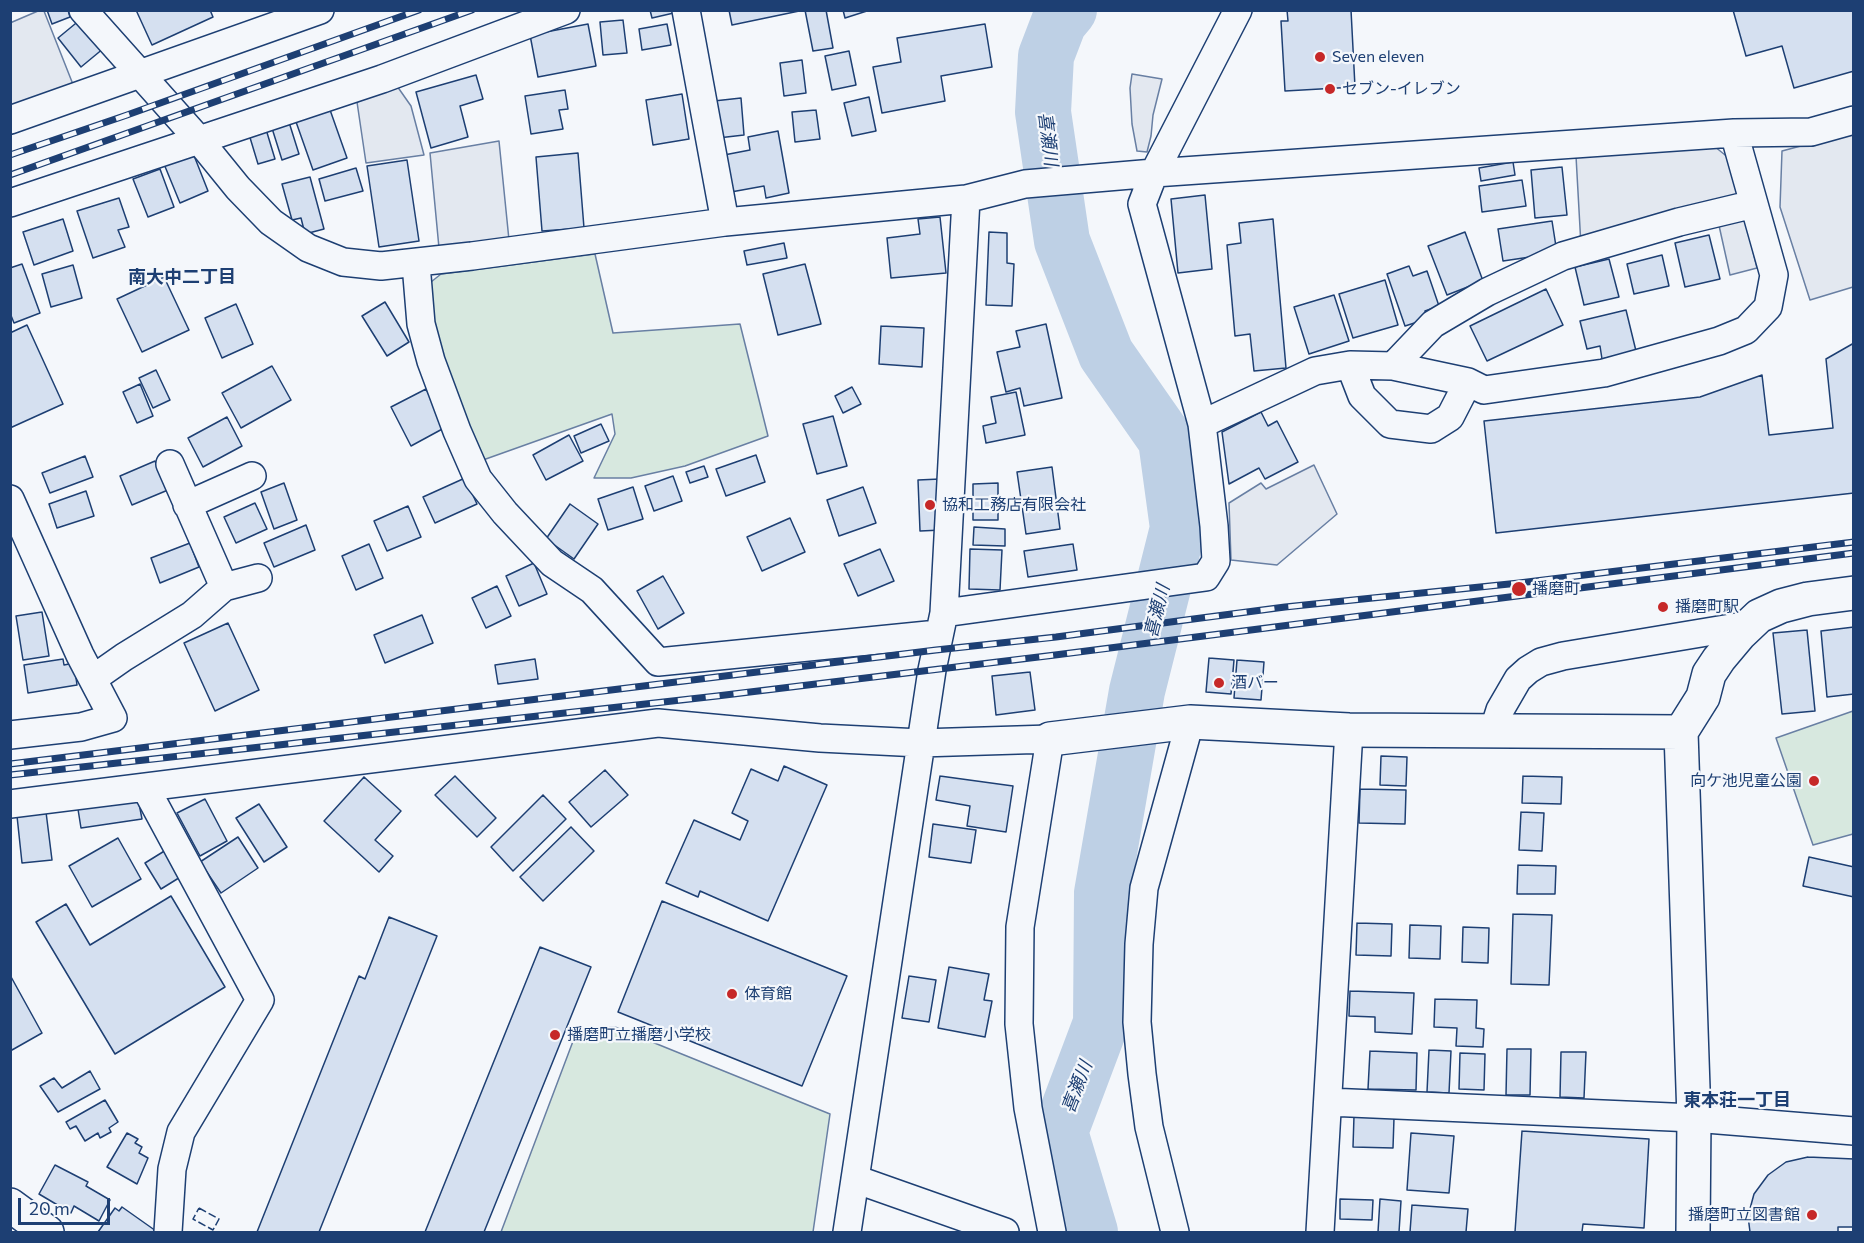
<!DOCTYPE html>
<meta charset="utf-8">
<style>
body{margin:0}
#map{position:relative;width:1864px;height:1243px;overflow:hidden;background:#f4f7fb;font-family:Commissioner,sans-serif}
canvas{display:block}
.frame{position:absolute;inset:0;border:12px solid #1d3f73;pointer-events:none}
.scale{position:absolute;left:18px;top:1198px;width:92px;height:27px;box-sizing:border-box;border:3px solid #1d3f73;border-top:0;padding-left:8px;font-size:18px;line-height:21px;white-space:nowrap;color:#1d3f73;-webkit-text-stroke:4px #f4f7fb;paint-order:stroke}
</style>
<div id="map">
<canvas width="1864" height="1243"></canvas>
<div class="frame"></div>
<div class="scale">20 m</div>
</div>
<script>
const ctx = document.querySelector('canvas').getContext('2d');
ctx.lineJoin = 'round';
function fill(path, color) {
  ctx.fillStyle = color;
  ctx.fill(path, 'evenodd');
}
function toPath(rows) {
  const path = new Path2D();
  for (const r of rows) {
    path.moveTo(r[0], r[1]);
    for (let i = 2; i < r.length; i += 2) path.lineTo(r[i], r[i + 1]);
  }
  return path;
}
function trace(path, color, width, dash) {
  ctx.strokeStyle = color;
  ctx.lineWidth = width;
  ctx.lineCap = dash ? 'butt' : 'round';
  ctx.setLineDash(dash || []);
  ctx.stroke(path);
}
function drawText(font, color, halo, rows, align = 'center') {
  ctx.font = font + ' Commissioner,"Noto Sans JP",sans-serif';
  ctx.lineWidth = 4.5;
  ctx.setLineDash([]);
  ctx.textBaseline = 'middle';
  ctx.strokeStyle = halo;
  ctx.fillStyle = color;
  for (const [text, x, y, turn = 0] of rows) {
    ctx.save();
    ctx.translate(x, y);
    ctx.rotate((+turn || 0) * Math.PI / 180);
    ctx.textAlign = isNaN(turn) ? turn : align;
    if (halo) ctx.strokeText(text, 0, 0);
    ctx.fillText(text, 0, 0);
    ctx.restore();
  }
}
const green = toPath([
 [595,254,613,333,740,324,768,436,685,466,631,478,594,478,615,434,612,414,483,460,461,414,431,318,431,282,441,274,595,254],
 [1853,711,1853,834,1813,845,1776,738,1853,711],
 [615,1027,830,1114,813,1232,501,1232,578,1028,615,1027]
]);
fill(green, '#d7e8df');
trace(green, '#687fa3', 1.5);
const parking = toPath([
 [38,11,44,11,76,92,11,114,10,23,38,11],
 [1132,74,1162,79,1153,115,1151,136,1147,152,1137,151,1132,124,1130,88,1132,74],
 [397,86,411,106,424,155,366,163,357,102,397,86],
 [1853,132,1853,287,1810,300,1780,207,1782,151,1853,132],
 [499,141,509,240,439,248,430,153,499,141],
 [1714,146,1730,159,1740,201,1581,246,1576,156,1714,146],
 [1744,214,1757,268,1730,275,1718,221,1744,214],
 [1314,465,1337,514,1277,565,1231,560,1229,503,1261,483,1266,489,1314,465]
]);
fill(parking, '#e3e8f0');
trace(parking, '#687fa3', 1.5);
const water = toPath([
 [1060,1131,1072,1150,1104,1232,1078,1232,1060,1154,1060,1131]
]);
fill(water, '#bed0e5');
trace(water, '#687fa3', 1.5);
trace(toPath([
 [1069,10,1059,22,1046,56,1043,112,1062,241,1106,354,1166,440,1178,528,1137,691,1102,893,1101,1023,1060,1132,1090,1232]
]), '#bed0e5', 56);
const building = toPath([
 [47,10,68,10,70,17,52,24,47,10],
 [136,10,210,10,213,17,152,45,136,10],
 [650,10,678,10,678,12,652,18,650,10],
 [729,10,804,10,732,25,729,10],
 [805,10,826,10,833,48,813,51,805,10],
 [843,10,870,10,845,18,843,10],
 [1287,10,1351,10,1355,87,1285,91,1281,21,1288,21,1287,10],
 [1733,10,1854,10,1854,71,1794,88,1782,46,1746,56,1733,10],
 [81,19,104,48,81,67,58,38,81,19],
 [623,20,627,53,603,55,600,22,623,20],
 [588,24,596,66,538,77,530,35,588,24],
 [667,24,671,45,642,50,639,29,667,24],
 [985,24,992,67,941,76,945,101,882,113,873,67,901,62,897,38,985,24],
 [849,51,856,85,832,90,825,56,849,51],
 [802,60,806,93,784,96,780,63,802,60],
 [476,75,483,99,460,106,468,137,431,148,416,92,476,75],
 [565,90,568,109,559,110,563,129,531,134,525,96,565,90],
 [682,94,689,139,653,145,646,100,682,94],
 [869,97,876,131,852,136,844,103,869,97],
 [741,98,744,135,718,138,714,101,741,98],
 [329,107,347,158,313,170,295,119,329,107],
 [816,110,820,139,795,142,792,112,816,110],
 [288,119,299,154,282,160,271,125,288,119],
 [265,126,275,159,258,164,248,131,265,126],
 [778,131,789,193,766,198,764,186,731,192,724,155,750,150,748,137,778,131],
 [193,153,208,191,180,203,164,164,193,153],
 [578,153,584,228,542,231,536,157,578,153],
 [407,160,419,241,379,247,367,166,407,160],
 [1513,162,1515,175,1481,181,1479,168,1513,162],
 [1562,167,1567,215,1535,218,1531,170,1562,167],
 [356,168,363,191,325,201,319,179,356,168],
 [160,169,174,207,148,217,133,179,160,169],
 [310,177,324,229,305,234,301,218,292,220,282,184,310,177],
 [1522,180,1526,206,1482,212,1479,186,1522,180],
 [1205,195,1212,269,1178,273,1171,199,1205,195],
 [119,198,129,227,118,230,125,247,93,258,77,211,119,198],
 [940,217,946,273,891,278,887,238,920,234,918,219,940,217],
 [63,219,73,251,34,265,23,232,63,219],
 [1273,219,1286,368,1254,371,1250,334,1235,336,1227,245,1241,243,1239,223,1273,219],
 [1552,221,1557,253,1503,261,1498,229,1552,221],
 [989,232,1007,233,1007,263,1014,264,1012,306,986,305,989,232],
 [1465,232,1483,281,1447,295,1428,246,1465,232],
 [1709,235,1720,279,1685,287,1675,243,1709,235],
 [784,243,787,258,747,265,744,251,784,243],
 [1662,255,1669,286,1634,294,1627,264,1662,255],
 [1609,259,1619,297,1584,305,1575,267,1609,259],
 [22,264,40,313,14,323,10,313,10,268,22,264],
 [805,264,821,324,778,335,763,274,805,264],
 [73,265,82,298,51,307,42,274,73,265],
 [1409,266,1413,276,1427,271,1439,306,1425,311,1427,319,1405,326,1387,274,1409,266],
 [164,277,189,330,142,352,117,299,164,277],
 [1385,280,1398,325,1353,338,1339,294,1385,280],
 [1546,289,1563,325,1487,361,1470,326,1546,289],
 [1334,295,1349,341,1309,354,1294,307,1334,295],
 [385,302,409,342,387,356,362,316,385,302],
 [236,304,253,344,222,358,205,318,236,304],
 [1626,310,1636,351,1602,359,1600,346,1587,349,1580,321,1626,310],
 [1046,324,1062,398,1024,406,1020,388,1006,392,997,352,1020,347,1016,331,1046,324],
 [27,325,63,404,10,428,10,333,27,325],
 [881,326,924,328,922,367,879,364,881,326],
 [1854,343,1854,493,1496,533,1484,421,1700,397,1762,375,1769,435,1833,428,1826,359,1854,343],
 [272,366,291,400,241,428,222,393,272,366],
 [156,370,170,400,153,408,139,378,156,370],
 [140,384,153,416,137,423,123,392,140,384],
 [852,387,861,404,843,413,835,396,852,387],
 [426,389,446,427,411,446,391,407,426,389],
 [1016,392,1025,435,986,443,983,426,996,423,991,397,1016,392],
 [1261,412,1268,426,1277,421,1298,462,1265,479,1259,468,1229,484,1222,432,1261,412],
 [833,416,847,466,817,474,803,424,833,416],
 [227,417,242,446,203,467,188,438,227,417],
 [601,424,609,441,581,453,574,436,601,424],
 [569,435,583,461,546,480,533,455,569,435],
 [756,455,765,482,726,496,716,469,756,455],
 [85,456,93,477,50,493,42,473,85,456],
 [155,461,168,490,132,505,120,476,155,461],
 [704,466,708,477,690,483,686,472,704,466],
 [1052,467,1060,529,1026,534,1017,472,1052,467],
 [673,476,682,501,654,511,645,486,673,476],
 [465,478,477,504,435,523,423,497,465,478],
 [940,479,942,530,920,531,918,480,940,479],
 [284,483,297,520,274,529,261,492,284,483],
 [998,483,998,520,973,520,973,484,998,483],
 [633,487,643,519,608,530,598,499,633,487],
 [863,487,876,523,839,536,827,500,863,487],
 [86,491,94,516,57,528,49,504,86,491],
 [255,503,267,529,236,543,224,517,255,503],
 [570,504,598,524,574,559,546,539,570,504],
 [408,506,421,537,387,551,374,521,408,506],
 [790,518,805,552,762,571,747,537,790,518],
 [306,525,315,550,274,567,264,543,306,525],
 [974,527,1005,529,1005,546,973,545,974,527],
 [190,543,199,567,160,583,151,558,190,543],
 [369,544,383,578,356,590,342,556,369,544],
 [1073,544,1077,570,1028,577,1024,551,1073,544],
 [880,549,894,581,858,596,844,564,880,549],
 [970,549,1002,550,1000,590,969,589,970,549],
 [534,563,547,594,519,606,506,576,534,563],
 [663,576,684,613,658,629,637,591,663,576],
 [497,586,511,616,486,628,472,598,497,586],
 [42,612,49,656,23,660,16,616,42,612],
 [422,615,433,643,385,663,374,635,422,615],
 [228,623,259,690,215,711,184,643,228,623],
 [1854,627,1854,694,1827,697,1821,631,1854,627],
 [1807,630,1815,711,1782,714,1773,633,1807,630],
 [1209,658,1234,660,1231,694,1206,692,1209,658],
 [63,659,64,665,74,663,77,685,28,693,24,665,63,659],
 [535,659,538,679,498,684,495,665,535,659],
 [1237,660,1264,662,1261,700,1234,698,1237,660],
 [1030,672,1035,710,996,715,992,676,1030,672],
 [1381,756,1407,757,1406,786,1380,785,1381,756],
 [784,766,827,785,768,921,700,891,698,897,666,883,694,820,740,840,748,821,732,813,751,769,778,781,784,766],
 [605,770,628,795,591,827,569,802,605,770],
 [455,776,496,818,477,837,435,795,455,776],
 [940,776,1013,786,1006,832,967,826,970,806,936,800,940,776],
 [1523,776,1562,777,1561,804,1522,803,1523,776],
 [364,777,401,811,375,840,393,856,379,872,324,821,364,777],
 [1360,789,1406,790,1405,824,1359,823,1360,789],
 [137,793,142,819,81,828,77,803,137,793],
 [543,795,566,819,513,871,491,847,543,795],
 [205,799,227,841,200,856,177,813,205,799],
 [259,804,287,847,264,862,236,818,259,804],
 [46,812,52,860,22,863,17,816,46,812],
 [1521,812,1544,813,1542,851,1519,850,1521,812],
 [933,824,976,830,971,863,929,857,933,824],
 [571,827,594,851,543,901,520,877,571,827],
 [238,837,258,868,221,893,200,862,238,837],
 [118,838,141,879,92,907,69,866,118,838],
 [166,850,182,876,161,889,145,863,166,850],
 [1809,857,1854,867,1854,897,1803,886,1809,857],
 [1518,865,1556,866,1555,894,1517,894,1518,865],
 [171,896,225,987,115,1054,36,922,66,904,90,945,171,896],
 [662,901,847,976,802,1086,618,1012,662,901],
 [1513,914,1552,915,1549,985,1511,984,1513,914],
 [389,917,437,936,319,1232,257,1232,359,976,365,979,389,917],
 [1357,923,1392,924,1391,956,1356,955,1357,923],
 [1410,925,1441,926,1440,959,1409,958,1410,925],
 [1463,927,1489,928,1488,963,1462,962,1463,927],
 [540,947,591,967,484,1232,425,1232,540,947],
 [949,967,989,974,984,1000,992,1001,985,1037,938,1028,949,967],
 [10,975,42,1033,12,1050,10,1047,10,975],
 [909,976,936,980,929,1022,902,1018,909,976],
 [1350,991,1414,993,1412,1034,1375,1032,1375,1017,1349,1016,1350,991],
 [1435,999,1477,1000,1476,1028,1484,1029,1483,1047,1456,1046,1457,1028,1434,1027,1435,999],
 [1507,1049,1531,1049,1530,1095,1506,1095,1507,1049],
 [1429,1050,1451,1051,1449,1093,1427,1092,1429,1050],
 [1370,1051,1417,1053,1416,1090,1368,1089,1370,1051],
 [1561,1052,1586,1052,1584,1098,1560,1097,1561,1052],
 [1460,1053,1485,1054,1484,1090,1459,1089,1460,1053],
 [90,1071,100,1089,58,1112,40,1086,54,1078,62,1088,90,1071],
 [105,1100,118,1122,109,1128,111,1132,100,1138,98,1133,85,1141,76,1126,70,1129,66,1122,105,1100],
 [1354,1116,1394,1118,1393,1148,1353,1147,1354,1116],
 [1522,1131,1649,1139,1644,1228,1583,1224,1582,1232,1515,1232,1522,1131],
 [127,1133,138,1139,135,1143,142,1147,139,1153,148,1158,137,1184,107,1167,127,1133],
 [1411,1133,1454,1136,1449,1193,1407,1190,1411,1133],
 [1808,1157,1854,1159,1854,1227,1838,1227,1838,1232,1750,1232,1748,1216,1754,1194,1768,1175,1786,1162,1808,1157],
 [55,1165,88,1182,86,1186,110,1200,99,1221,74,1206,71,1213,39,1194,55,1165],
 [1340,1199,1373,1200,1372,1220,1340,1219,1340,1199],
 [1380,1199,1401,1201,1399,1232,1378,1232,1380,1199],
 [1412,1205,1468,1209,1466,1232,1410,1232,1412,1205],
 [122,1207,156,1231,155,1232,98,1232,115,1208,119,1211,122,1207]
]);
fill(building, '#d5e0f0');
trace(building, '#1d3f73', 1.5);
const street = toPath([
 [83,10,199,140,238,188,271,222,308,248,343,262,381,266,472,256,725,222,966,199,1025,184,1154,173,1734,133,1811,132,1854,120],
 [686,10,725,222],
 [10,120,320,10],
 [10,203,382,79,566,10],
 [416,264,421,324,431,361,457,431,478,479,505,513,552,563,592,590,658,662,938,634],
 [1350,365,1362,396,1390,424,1431,429,1450,417,1468,382],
 [1393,366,1433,324,1487,292,1563,256,1679,222,1754,204],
 [1202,424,1315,371,1350,365,1393,366,1468,382,1484,390,1604,373,1719,341,1746,330,1768,307,1774,275,1734,133],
 [170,464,224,587],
 [10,499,80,655,113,718,81,727,10,735],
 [187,505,252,476],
 [944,613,1206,577,1216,561,1214,526,1202,424,1142,204,1154,173,1238,10],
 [94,678,124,657,192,615,224,587,258,578],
 [1493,732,1500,710,1518,679,1528,670,1541,662,1563,656,1749,625],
 [145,787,260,1000,181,1132,172,1169,168,1232],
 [10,804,658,723,820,738,920,743,1050,739,1020,927,1019,1024,1028,1108,1052,1232],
 [1328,1102,1694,1118,1854,1131],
 [855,1179,1005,1232],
 [847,1232,932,670,944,613,966,199],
 [1175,1232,1149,1127,1142,1074,1137,1022,1139,944,1144,888,1190,722],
 [1320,1232,1349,730]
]);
const secondary = toPath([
 [1050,739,1190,722,1349,730,1681,732],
 [10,1205,47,1232],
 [1693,1232,1694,1118,1681,732,1703,697,1709,674,1719,659,1740,634,1759,616,1781,606,1808,599,1854,593]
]);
trace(street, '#1d3f73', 30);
trace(secondary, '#1d3f73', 36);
trace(street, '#f4f7fb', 27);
trace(secondary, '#f4f7fb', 33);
const rail = toPath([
 [10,155,127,115,419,10],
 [10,175,472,10],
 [10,764,936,650,1056,637,1285,607,1519,583,1854,542],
 [10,775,717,696,1055,655,1854,553]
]);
trace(rail, '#1d3f73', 7);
trace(rail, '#f4f7fb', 4.5, [14]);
trace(toPath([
 [199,1208,219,1219,213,1230,193,1219,199,1208]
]), '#1d3f73', 1.5, [8, 3]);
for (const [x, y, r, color] of [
 [1320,57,6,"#c62828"],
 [1330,89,6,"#c62828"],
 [930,505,6,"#c62828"],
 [1519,589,8,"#c62828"],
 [1663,607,6,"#c62828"],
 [1219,683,6,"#c62828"],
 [1814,781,6,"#c62828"],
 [732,994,6,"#c62828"],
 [555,1035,6,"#c62828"],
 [1812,1215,6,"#c62828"]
]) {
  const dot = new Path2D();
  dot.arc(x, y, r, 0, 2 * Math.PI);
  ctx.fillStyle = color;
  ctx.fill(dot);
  trace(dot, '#f4f7fb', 2);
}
drawText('16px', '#1d3f73', '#f4f7fb', [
 ["Seven eleven",1332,57],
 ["セブン-イレブン",1342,89],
 ["協和工務店有限会社",942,505],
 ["播磨町",1532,589],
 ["播磨町駅",1675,607],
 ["酒バー",1231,683],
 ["向ケ池児童公園",1802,781,"right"],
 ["体育館",744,994],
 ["播磨町立播磨小学校",567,1035],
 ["播磨町立図書館",1800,1215,"right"]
], 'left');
drawText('italic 18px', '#1d3f73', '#f4f7fb', [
 ["喜瀬川",1048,139,83],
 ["喜瀬川",1157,611,-76],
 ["喜瀬川",1077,1087,-69]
]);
drawText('bold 18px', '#1d3f73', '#f4f7fb', [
 ["南大中二丁目",182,277],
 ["東本荘一丁目",1737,1100]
]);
</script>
